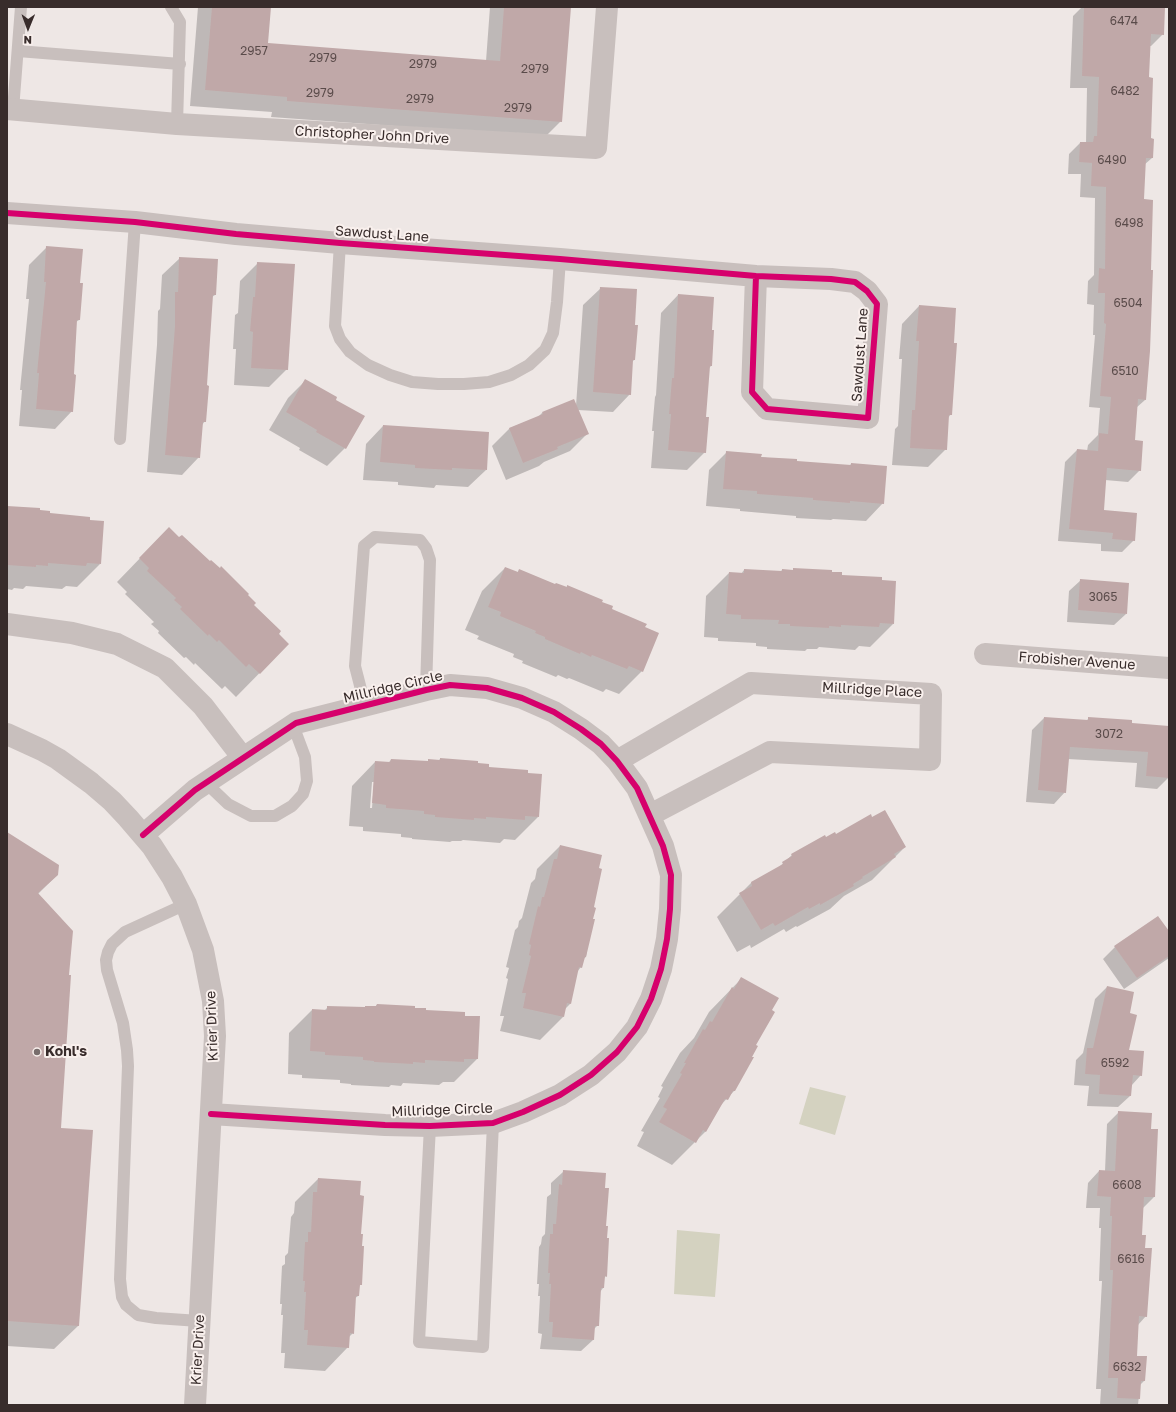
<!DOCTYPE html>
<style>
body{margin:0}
#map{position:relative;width:1176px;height:1412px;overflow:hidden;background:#eee7e5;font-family:"Golos Text",sans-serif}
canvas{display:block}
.frame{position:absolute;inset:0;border:8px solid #382c2b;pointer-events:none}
.north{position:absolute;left:8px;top:8px;width:40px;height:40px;-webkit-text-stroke:3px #f9f0ed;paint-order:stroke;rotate:181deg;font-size:11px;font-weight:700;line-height:16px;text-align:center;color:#382c2b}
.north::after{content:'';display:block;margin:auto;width:14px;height:18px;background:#382c2b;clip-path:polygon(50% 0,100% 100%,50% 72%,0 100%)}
</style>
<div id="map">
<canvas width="1176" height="1412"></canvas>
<div class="frame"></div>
<div class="north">N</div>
</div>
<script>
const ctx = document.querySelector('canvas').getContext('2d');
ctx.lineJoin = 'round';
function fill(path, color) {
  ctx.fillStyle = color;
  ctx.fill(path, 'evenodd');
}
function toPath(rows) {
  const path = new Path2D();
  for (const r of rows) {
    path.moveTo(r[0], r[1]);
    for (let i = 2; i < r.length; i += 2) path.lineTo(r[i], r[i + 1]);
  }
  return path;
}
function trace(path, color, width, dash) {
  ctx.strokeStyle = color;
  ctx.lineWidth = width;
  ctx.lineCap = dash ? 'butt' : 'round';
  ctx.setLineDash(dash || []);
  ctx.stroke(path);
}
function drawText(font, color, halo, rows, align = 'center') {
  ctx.font = font + ' "Golos Text",sans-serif';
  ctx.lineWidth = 4;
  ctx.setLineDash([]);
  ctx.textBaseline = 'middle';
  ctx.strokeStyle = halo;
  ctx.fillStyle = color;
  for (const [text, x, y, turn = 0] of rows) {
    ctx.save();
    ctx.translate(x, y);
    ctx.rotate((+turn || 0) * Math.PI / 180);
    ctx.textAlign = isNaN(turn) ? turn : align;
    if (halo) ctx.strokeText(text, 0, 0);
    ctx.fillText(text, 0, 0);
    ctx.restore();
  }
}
fill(toPath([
 [810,1087,846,1096,835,1135,799,1124],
 [677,1230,720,1234,715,1297,674,1294]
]), '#d4d2c0');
fill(toPath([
 [198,7,270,7,267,44,486,61,490,7,570,7,561,121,545,137,271,117,272,112,190,106],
 [1082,7,1164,7,1163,34,1151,46,1149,46,1148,78,1150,139,1153,140,1152,158,1144,165,1143,200,1145,400,1136,408,1134,441,1140,470,1128,482,1105,480,1102,511,1134,540,1122,552,1101,551,1101,544,1058,541,1065,462,1077,450,1087,451,1088,445,1098,435,1100,408,1089,407,1095,335,1093,335,1094,305,1087,304,1088,281,1094,275,1095,198,1080,197,1081,174,1068,174,1069,154,1080,143,1086,143,1087,88,1070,88,1073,16],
 [47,247,79,284,79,320,76,322,72,411,55,429,19,426,22,390,20,390,29,299,26,299,29,265],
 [180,258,215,295,212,297,206,386,205,421,202,425,199,457,182,475,147,472,157,345,158,311,160,309,162,275],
 [258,263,287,369,269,387,234,385,236,349,233,349,235,315,238,313,240,281],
 [601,288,634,326,634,360,632,362,630,394,613,412,578,410,587,434,570,451,544,462,539,466,506,480,492,446,510,428,538,417,542,413,574,400,576,406,583,305],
 [678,295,711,331,713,331,711,366,708,369,705,418,705,452,687,470,651,468,654,431,652,431,655,397,656,395,661,313],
 [919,306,951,414,948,418,946,449,928,467,892,465,895,429,898,426,902,359,899,359,902,324],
 [305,381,335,400,345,448,327,466,299,450,300,448,269,430,288,398],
 [383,426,486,470,468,487,436,485,434,488,398,485,398,482,363,480,366,444],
 [727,452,795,462,849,466,851,464,883,503,866,521,833,519,831,520,796,518,796,516,740,511,740,509,706,506,709,470],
 [7,507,39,511,49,514,100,564,77,587,66,586,62,589,26,586,23,589,14,588,12,590,7,589],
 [146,552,246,595,252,605,288,644,236,697,225,686,222,689,195,663,194,665,186,657,184,658,158,633,159,631,151,624,154,622,125,594,127,592,117,582],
 [505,568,517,573,519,570,554,585,566,588,567,586,601,602,611,609,644,628,642,671,619,694,606,689,603,692,569,678,567,679,558,675,556,677,522,663,523,661,513,657,514,654,477,639,479,636,465,630,482,591],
 [794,569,831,572,841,575,893,624,870,647,859,646,855,650,819,647,817,649,807,649,805,651,767,649,767,647,756,646,756,643,718,641,718,638,704,637,706,596,729,573,741,574,744,570,780,572,782,570,792,571],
 [1081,580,1126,614,1114,625,1067,622,1069,591],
 [1044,718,1086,721,1089,718,1131,724,1169,727,1169,777,1157,789,1135,787,1137,763,1068,759,1065,792,1054,804,1026,802,1032,730],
 [440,759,477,762,477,764,487,768,538,817,515,840,504,839,500,843,463,840,461,841,452,841,450,842,412,839,412,838,401,837,401,834,363,831,363,827,349,826,352,786,375,762,388,763,391,760,427,762,438,761],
 [372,782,374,782,372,808,370,808],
 [7,833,57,875,38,894,68,976,60,1129,78,1326,54,1349,7,1346],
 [836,835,905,847,872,880,844,896,830,909,797,927,796,926,786,932,784,929,751,948,750,945,737,952,717,917,751,883,777,869,792,855,825,838],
 [560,846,593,908,586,957,583,959,581,967,577,972,570,1004,565,1009,563,1017,540,1040,500,1031,504,1016,500,1016,508,979,506,978,509,968,506,967,515,930,518,927,519,921,522,918,531,883,535,879,537,869],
 [1158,917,1169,933,1169,958,1124,989,1103,959,1115,947],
 [742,978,771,1010,734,1091,719,1107,706,1131,672,1165,637,1146,644,1132,641,1131,660,1098,658,1097,663,1087,661,1086,680,1053,694,1038,709,1012],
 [1107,987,1128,1014,1128,1051,1141,1075,1131,1086,1130,1096,1118,1107,1087,1106,1089,1086,1074,1085,1076,1060,1083,1053,1095,999],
 [377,1005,414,1009,425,1011,464,1017,477,1059,454,1082,443,1082,439,1085,403,1083,401,1086,391,1085,389,1087,351,1085,351,1084,340,1083,340,1080,302,1078,302,1075,288,1074,289,1033,312,1010,324,1011,328,1007,364,1008,375,1007],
 [1119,1112,1150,1129,1154,1197,1143,1208,1141,1236,1146,1316,1138,1325,1136,1357,1144,1381,1140,1385,1138,1405,1100,1405,1101,1389,1096,1389,1102,1281,1099,1281,1101,1228,1099,1228,1100,1208,1086,1208,1088,1183,1099,1171,1105,1171,1107,1124],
 [563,1172,605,1227,606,1239,608,1239,606,1276,604,1278,603,1288,600,1292,598,1325,594,1329,593,1340,581,1351,540,1349,542,1334,538,1333,540,1296,538,1296,539,1284,537,1284,539,1247,541,1244,542,1237,545,1234,547,1197,551,1194,551,1183],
 [318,1179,359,1286,358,1296,354,1299,353,1333,349,1337,348,1347,325,1371,284,1368,285,1353,281,1353,283,1315,281,1315,282,1304,280,1304,282,1266,285,1264,285,1256,288,1253,291,1217,294,1213,295,1202]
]), '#0003');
fill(toPath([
 [212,7,271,7,268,43,500,61,504,7,571,7,562,122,287,101,287,97,205,90],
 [1084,7,1165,7,1164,35,1151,34,1149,77,1153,78,1151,138,1154,139,1153,158,1146,158,1144,199,1153,200,1151,270,1153,270,1150,351,1146,400,1138,399,1135,440,1143,441,1141,471,1107,468,1104,510,1137,513,1135,541,1112,539,1113,533,1069,529,1077,449,1098,451,1099,433,1108,434,1111,397,1100,396,1106,324,1104,323,1105,293,1098,293,1099,268,1105,269,1106,187,1091,186,1092,163,1079,162,1080,142,1093,142,1094,136,1097,136,1099,77,1082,76],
 [46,246,83,249,80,283,83,283,80,320,77,320,74,374,76,375,73,412,36,409,39,373,37,373,46,282,44,282],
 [179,257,218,259,216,295,213,295,207,385,209,386,206,422,203,422,200,458,165,455,175,326,175,292,178,292],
 [257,262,295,264,288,370,251,368,253,332,250,331,253,297,255,297],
 [600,287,637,289,635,325,638,325,635,360,633,360,631,395,593,392],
 [678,294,714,297,712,330,714,330,712,366,710,366,706,417,709,417,706,453,668,450,671,414,669,414,672,378,674,378],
 [919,305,956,308,954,343,957,343,952,415,949,415,947,450,910,448,912,410,915,410,919,341,916,341],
 [305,379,337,397,336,400,365,416,346,449,316,432,317,430,286,412],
 [574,399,589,434,557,447,558,449,523,463,509,428,543,414,542,412],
 [383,425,489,432,487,470,452,468,452,470,415,468,415,465,380,462],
 [726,451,762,454,761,457,797,459,797,461,851,465,851,463,887,466,884,504,850,501,850,503,813,500,813,498,757,494,757,491,723,489],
 [7,506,40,508,40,510,50,511,50,513,90,517,90,520,104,521,101,564,87,563,86,566,48,563,48,566,36,565,36,567,7,565],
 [169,527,179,537,182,535,210,561,211,560,220,568,221,566,249,594,248,595,256,603,254,605,281,631,279,634,289,644,260,674,249,664,246,667,219,640,217,642,209,634,208,636,180,609,182,607,174,600,176,598,147,571,149,568,139,558],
 [505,567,518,572,519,569,555,584,556,583,567,587,567,585,603,600,602,602,613,606,612,609,647,624,645,627,659,633,643,672,629,666,627,669,592,655,591,657,581,652,580,654,545,639,545,637,535,633,536,631,500,616,501,612,488,607],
 [793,568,832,570,832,572,842,572,842,575,882,577,882,580,896,581,894,624,880,623,879,627,841,625,841,627,829,626,829,628,790,626,790,624,778,624,779,620,741,619,741,615,726,614,729,572,744,573,744,569,782,571,782,569,793,570],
 [1080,579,1129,583,1127,614,1078,610],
 [1044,717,1088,720,1088,717,1132,720,1132,723,1169,726,1169,778,1146,776,1148,752,1070,747,1066,793,1038,790],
 [440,758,478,761,478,763,489,764,489,767,528,770,528,773,542,774,539,817,525,816,525,820,486,817,486,819,474,818,474,820,435,817,435,815,424,814,424,811,386,808,386,805,372,803,375,761,390,762,391,759,428,761,428,759,440,760],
 [885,810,906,847,894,854,896,857,862,877,863,878,853,884,854,886,820,905,820,903,809,909,808,907,775,926,773,923,761,930,739,893,752,886,751,882,783,864,782,862,792,856,791,854,825,835,826,837,835,832,836,834,871,814,872,817],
 [7,832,59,865,58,875,38,893,73,931,69,975,71,975,61,1128,93,1130,79,1326,7,1321],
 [560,845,602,855,599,868,602,869,594,907,596,908,593,919,595,919,586,957,585,957,582,968,579,967,571,1004,567,1003,564,1017,523,1008,526,993,522,993,531,956,529,955,531,945,529,944,538,906,540,907,542,897,544,897,554,859,557,859],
 [1158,916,1169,931,1169,956,1137,978,1114,946],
 [741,977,779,998,772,1010,775,1012,756,1045,758,1046,752,1057,754,1057,735,1091,733,1091,728,1100,725,1099,706,1132,703,1130,696,1143,659,1122,667,1109,663,1107,682,1074,680,1073,686,1063,684,1063,703,1029,705,1030,710,1021,712,1022,732,987,734,989],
 [1107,986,1134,992,1130,1013,1137,1015,1129,1050,1144,1051,1142,1076,1133,1075,1131,1096,1099,1094,1100,1075,1085,1074,1087,1048,1093,1048],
 [377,1004,415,1006,415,1008,426,1008,426,1010,465,1012,465,1016,480,1016,478,1059,464,1059,464,1062,425,1060,425,1063,413,1062,413,1064,374,1062,374,1061,363,1060,363,1057,325,1055,325,1052,310,1051,312,1009,327,1010,327,1006,365,1007,365,1006,376,1006],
 [1118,1111,1152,1113,1151,1129,1158,1129,1155,1197,1144,1197,1142,1235,1146,1235,1145,1248,1152,1248,1147,1317,1139,1316,1137,1356,1147,1356,1145,1381,1141,1381,1140,1399,1117,1398,1118,1378,1108,1378,1113,1270,1110,1270,1112,1216,1110,1216,1111,1197,1097,1196,1099,1170,1115,1171],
 [563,1170,606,1173,605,1188,609,1188,606,1226,608,1226,607,1238,609,1238,607,1277,605,1276,604,1288,601,1288,599,1326,595,1326,594,1340,552,1337,553,1322,549,1322,551,1284,549,1284,550,1273,548,1273,550,1234,553,1234,553,1224,556,1224,559,1184,562,1185],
 [318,1178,361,1181,360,1195,364,1196,361,1234,363,1234,362,1246,364,1246,362,1285,360,1285,359,1296,356,1296,354,1334,350,1333,349,1348,307,1345,308,1330,304,1330,306,1292,304,1292,305,1281,303,1281,305,1242,308,1242,308,1232,311,1232,313,1192,317,1192]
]), '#c0a8a8');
trace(toPath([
 [171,7,180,22,177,124],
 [18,51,180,64],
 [13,110,21,7],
 [340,243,335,326,340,339,350,352,368,365,390,375,412,382,438,384,464,384,489,382,511,375,529,365,545,350,553,333,557,302,560,259],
 [120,439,135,222],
 [365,705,355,666,364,546,375,537,420,540,426,548,430,560,426,690],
 [206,783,228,804,251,816,275,816,292,806,303,794,307,781,305,757,293,725],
 [186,904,125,932,112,944,108,952,106,960,107,970,123,1023,127,1050,128,1066,120,1279,122,1297,126,1305,138,1315,156,1318,199,1321],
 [430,1126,419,1342,483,1347,493,1123]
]), '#c8bfbd', 12);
trace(toPath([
 [7,109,177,124,596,148,607,7],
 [7,213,135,222,236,234,340,243,560,259,756,276,831,279,855,282,867,291,877,304,868,418,767,409,752,392,756,276],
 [7,624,72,633,117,644,165,668,203,706,243,758],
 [985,654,1169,668],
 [7,734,42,750,58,759,91,783,112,801,128,818,152,846,172,877,186,904,203,950,213,1001,215,1036,195,1405],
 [617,761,751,683,931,694,930,760,770,752,650,815],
 [143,835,195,790,296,723,426,690,450,685,487,688,522,698,554,712,581,729,601,744,617,761,637,788,663,846,671,875,670,909,667,939,661,969,651,999,637,1027,617,1052,591,1075,560,1095,523,1112,493,1123,430,1126,385,1125,211,1114]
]), '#c8bfbd', 22);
trace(toPath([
 [7,213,135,222,236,234,340,243,560,259,756,276,831,279,855,282,867,291,877,304,868,418,767,409,752,392,756,276],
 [143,835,195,790,296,723,426,690,450,685,487,688,522,698,554,712,581,729,601,744,617,761,637,788,663,846,671,875,670,909,667,939,661,969,651,999,637,1027,617,1052,591,1075,560,1095,523,1112,493,1123,430,1126,385,1125,211,1114]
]), '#d6006c', 6);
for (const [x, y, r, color] of [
 [37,1052,4,"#786d6c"]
]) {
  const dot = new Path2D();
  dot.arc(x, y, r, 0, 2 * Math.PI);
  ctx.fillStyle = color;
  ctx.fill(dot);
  trace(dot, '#f9f0ed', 1.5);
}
drawText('12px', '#5a4b4a', null, [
 ["6474",1124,21],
 ["2957",254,51],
 ["2979",323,58],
 ["2979",423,64],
 ["2979",535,69],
 ["6482",1125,91],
 ["2979",320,93],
 ["2979",420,99],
 ["2979",518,108],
 ["6490",1112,160],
 ["6498",1129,223],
 ["6504",1128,303],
 ["6510",1125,371],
 ["3065",1103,597],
 ["3072",1109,734],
 ["6592",1115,1063],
 ["6608",1127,1185],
 ["6616",1131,1259],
 ["6632",1127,1367]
]);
drawText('14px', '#382c2b', '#f9f0ed', [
 ["Christopher John Drive",372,135,3],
 ["Sawdust Lane",382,234,4],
 ["Sawdust Lane",860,355,-86],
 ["Frobisher Avenue",1077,661,4],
 ["Millridge Circle",393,687,-13],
 ["Millridge Place",872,690,3],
 ["Krier Drive",212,1026,-92],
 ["Millridge Circle",442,1110,-2],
 ["Krier Drive",198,1350,-87]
]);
drawText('bold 14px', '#382c2b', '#f9f0ed', [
 ["Kohl's",45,1052]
], 'left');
</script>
